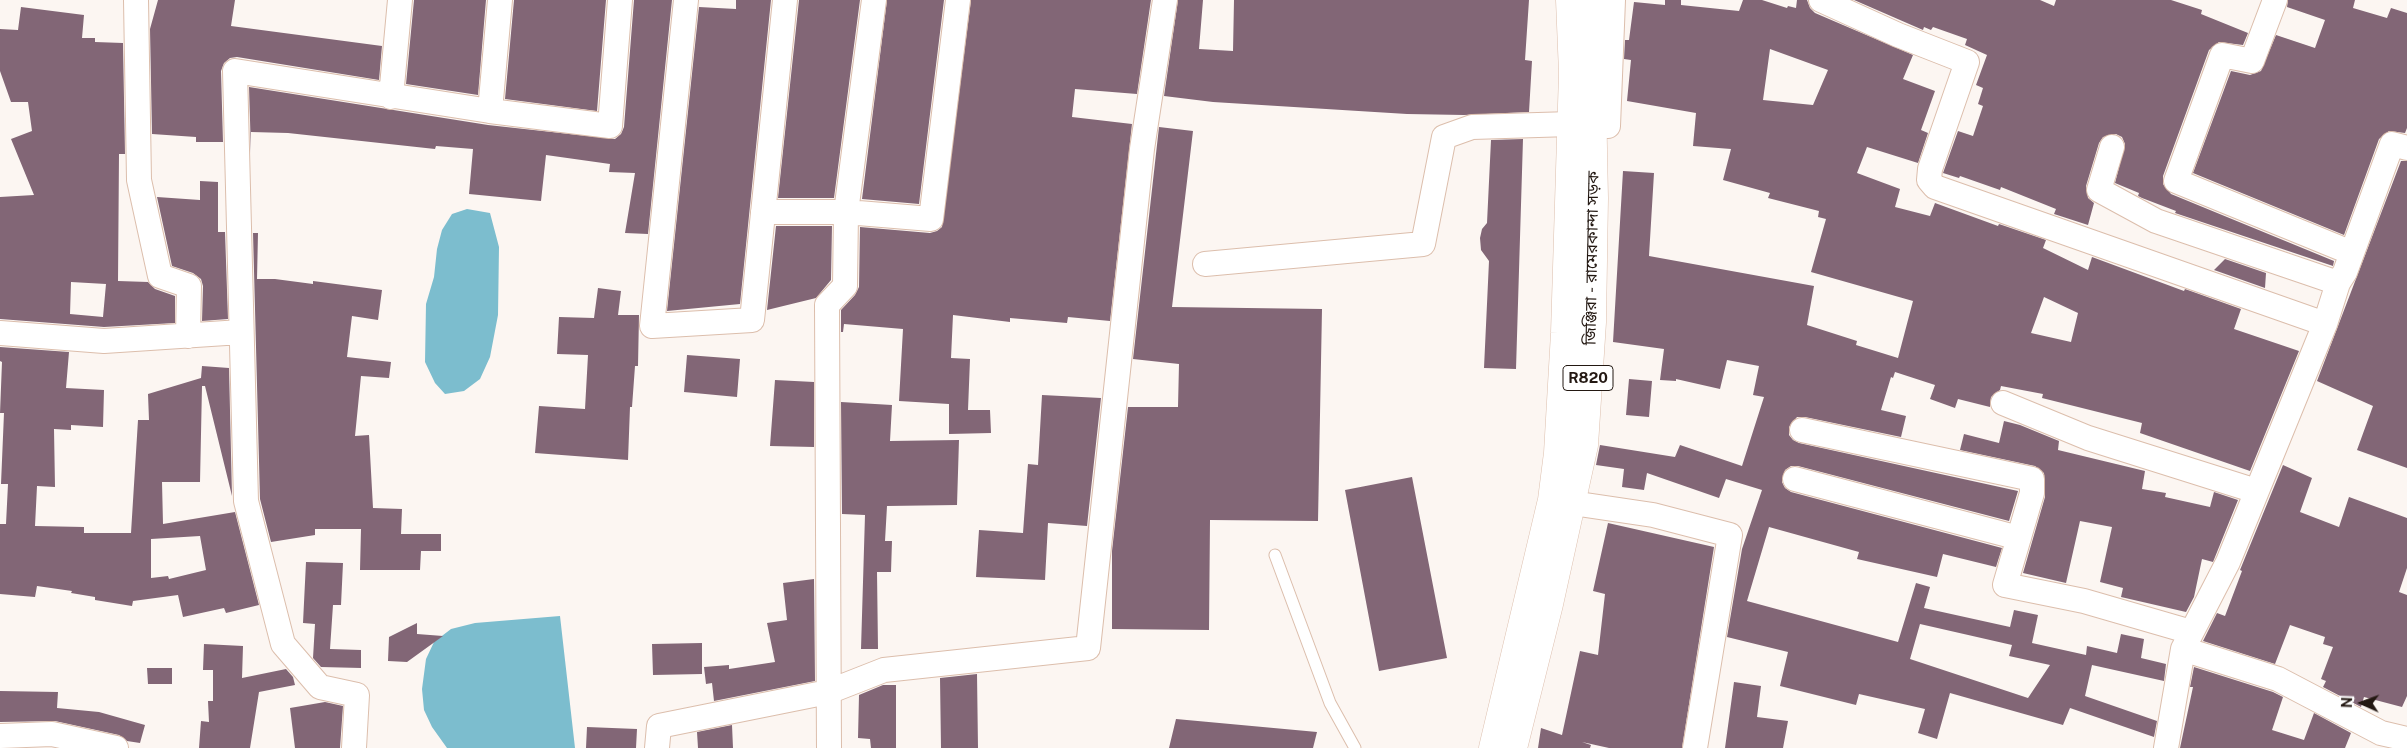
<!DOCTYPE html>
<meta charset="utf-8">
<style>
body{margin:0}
#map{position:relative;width:2407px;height:748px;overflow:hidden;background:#fcf6f2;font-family:"Public Sans",sans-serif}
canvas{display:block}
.north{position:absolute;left:2337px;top:678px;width:50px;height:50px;-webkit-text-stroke:4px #fff;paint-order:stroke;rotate:272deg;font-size:14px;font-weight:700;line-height:20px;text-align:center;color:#231812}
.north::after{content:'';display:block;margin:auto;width:18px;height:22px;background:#231812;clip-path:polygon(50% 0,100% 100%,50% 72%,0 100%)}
</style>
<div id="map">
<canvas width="2407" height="748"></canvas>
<div class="north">N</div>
</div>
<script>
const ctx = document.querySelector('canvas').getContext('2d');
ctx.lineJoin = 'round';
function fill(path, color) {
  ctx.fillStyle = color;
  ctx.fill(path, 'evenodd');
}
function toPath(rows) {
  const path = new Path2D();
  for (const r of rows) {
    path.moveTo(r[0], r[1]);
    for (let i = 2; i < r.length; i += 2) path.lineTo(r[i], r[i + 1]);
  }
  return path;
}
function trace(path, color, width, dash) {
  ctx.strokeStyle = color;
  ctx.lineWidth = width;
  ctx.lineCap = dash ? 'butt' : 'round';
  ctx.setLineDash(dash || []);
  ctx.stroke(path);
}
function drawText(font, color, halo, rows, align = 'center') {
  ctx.font = font + ' "Public Sans","Noto Sans Bengali",sans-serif';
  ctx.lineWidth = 4.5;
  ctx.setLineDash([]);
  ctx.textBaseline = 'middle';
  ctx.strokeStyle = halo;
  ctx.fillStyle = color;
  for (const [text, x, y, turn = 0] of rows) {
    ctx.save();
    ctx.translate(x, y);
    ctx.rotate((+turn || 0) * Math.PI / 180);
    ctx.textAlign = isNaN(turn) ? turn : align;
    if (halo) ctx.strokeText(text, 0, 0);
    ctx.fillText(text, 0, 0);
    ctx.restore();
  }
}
fill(toPath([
 [467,209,490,213,499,247,498,315,490,357,480,379,464,391,445,394,435,383,425,362,426,304,434,277,437,249,442,230,452,214],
 [560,616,575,748,447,748,432,727,424,710,422,689,426,659,434,642,451,629,475,623]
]), '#7cbdce');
fill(toPath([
 [158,0,235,0,231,26,382,46,379,80,237,57,230,58,224,63,221,71,223,142,196,142,196,137,152,134,150,29],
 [414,0,486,0,478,95,406,84],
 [514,0,606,0,597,111,505,99],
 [634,0,672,0,648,234,625,233,635,173,609,172,610,164,546,155,541,201,469,194,473,149,436,146,435,149,288,133,251,132,251,153,249,87,488,125,615,139,621,134,624,127],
 [736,0,771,0,740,304,667,311,699,7,736,9],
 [799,0,860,0,834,198,778,198],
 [887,0,944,0,919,204,862,199],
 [971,0,1151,0,1137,94,1075,89,1072,117,1132,124,1110,321,1068,317,1067,323,1010,318,1010,322,953,315,951,358,970,359,968,410,990,410,991,433,949,434,949,404,899,401,903,329,844,324,843,332,841,332,841,310,855,295,859,287,860,227,930,233,937,231,942,227],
 [1178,0,1203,0,1199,49,1233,51,1234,0,1529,0,1525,60,1532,61,1529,112,1464,115,1407,114,1213,102,1164,96],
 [1665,0,1681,0,1681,5,1739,11,1743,0,1762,0,1787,8,1788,6,1796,8,1797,0,1807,0,1810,8,1815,13,1913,55,1903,79,1935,91,1921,130,1928,133,1918,163,1867,147,1857,173,1900,189,1895,207,1930,216,1935,203,1998,226,1999,224,2046,240,2043,248,2088,270,2092,257,2184,291,2185,289,2241,309,2234,329,2299,351,2250,471,2140,433,2142,423,2042,398,2043,394,2001,386,2000,390,1991,397,1990,407,1958,399,1955,408,1930,399,1935,385,1895,372,1893,378,1891,377,1881,410,1906,416,1901,437,1805,417,1797,417,1789,427,1789,435,1793,440,1799,443,2018,491,2009,521,1798,466,1791,466,1785,470,1782,482,1785,488,1791,492,2002,548,1996,567,1943,554,1937,577,1857,559,1859,552,1769,527,1747,601,1898,642,1916,583,1930,587,1924,608,2010,627,2014,610,2038,615,2032,643,2086,655,2087,646,2117,653,2121,634,2144,639,2141,658,2166,664,2164,681,2092,665,2085,696,2157,721,2154,737,2070,708,2063,725,1950,693,1937,739,1918,733,1925,709,1859,694,1856,705,1780,686,1788,652,1727,637,1742,549,1762,490,1726,479,1719,498,1647,473,1644,490,1622,487,1624,469,1596,465,1600,445,1675,457,1680,445,1742,466,1764,397,1753,395,1759,366,1727,360,1720,389,1676,379,1676,381,1660,380,1664,349,1613,342,1623,171,1654,173,1649,256,1814,286,1807,325,1857,341,1856,345,1898,358,1913,301,1811,272,1826,219,1818,217,1819,211,1768,198,1770,193,1723,180,1731,149,1693,146,1696,113,1627,101,1631,60,1624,59,1625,40,1629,40,1634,2,1665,5],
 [1770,49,1828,70,1813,105,1763,100],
 [2044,297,2078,313,2071,342,2031,333],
 [1920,624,2012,645,2009,656,2050,665,2028,698,1910,659],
 [1854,0,2040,0,2054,6,2056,0,2171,0,2202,10,2201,14,2248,33,2243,45,2219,42,2209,50,2163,176,2163,184,2171,194,2334,261,2333,266,2175,213,2176,211,2142,198,2138,196,2139,193,2115,183,2125,144,2122,137,2116,134,2103,137,2099,143,2086,186,2088,198,2094,203,2088,225,2054,214,2056,209,2001,187,2000,190,1960,176,1959,178,1943,173,1958,131,1973,136,1983,106,1978,104,1983,88,1976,85,1987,55,1965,45,1967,39,1933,27,1931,30,1924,27,1923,30],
 [2288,0,2355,0,2353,8,2387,18,2391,8,2407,13,2407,128,2405,133,2389,131,2379,139,2344,235,2193,173,2231,71,2250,75,2261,71,2276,35,2315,48,2325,20,2287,7],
 [21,7,84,15,82,38,95,38,95,42,123,43,125,154,119,154,118,281,148,282,155,289,175,296,175,323,104,327,0,319,0,197,34,195,11,139,32,131,28,102,11,102,0,71,0,29,18,30],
 [71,282,106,284,103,317,70,314],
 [1159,127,1193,131,1172,307,1322,309,1318,521,1210,520,1209,630,1112,629,1112,551,1128,407,1178,407,1179,364,1133,359],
 [1523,139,1516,369,1484,368,1489,261,1481,250,1480,238,1482,229,1487,223,1491,140],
 [2401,161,2407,161,2407,468,2357,450,2373,406,2317,381],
 [200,181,218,182,218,232,225,232,228,319,202,321,203,286,201,279,193,273,172,266,157,197,200,200],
 [776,226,832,226,831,280,816,298,767,310],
 [253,233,258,233,257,279,275,279,313,284,313,281,382,290,378,320,352,316,347,357,391,362,389,378,361,376,355,436,369,435,373,508,402,509,401,534,441,534,441,551,421,551,420,570,360,570,361,529,315,529,315,535,271,542,260,499],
 [2225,259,2266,273,2265,288,2214,270],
 [598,288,621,291,618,315,639,315,638,366,635,366,632,407,630,407,628,460,535,453,539,406,585,409,588,355,557,354,559,317,594,318],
 [0,347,69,352,66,388,104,390,103,427,71,425,71,430,54,429,55,487,37,486,35,526,84,527,84,533,131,533,138,420,149,420,148,394,201,378,202,366,229,368,232,496,205,386,202,386,200,482,162,482,163,524,235,512,259,605,226,613,224,608,183,617,178,595,133,601,132,606,95,600,95,597,71,593,72,591,37,586,35,597,0,594,0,524,6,524,8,484,1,484,4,413,0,413,2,362,0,361],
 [200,536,206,570,169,579,168,576,151,578,151,539],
 [687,355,740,359,737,397,684,392],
 [1629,379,1652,381,1649,417,1626,415],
 [775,380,814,382,814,447,770,446],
 [1042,395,1101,398,1087,526,1048,523,1045,580,976,577,979,530,1023,533,1028,464,1038,465],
 [841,402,892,405,890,441,959,440,957,505,887,506,885,541,892,541,891,572,877,572,878,649,861,649,865,515,842,514],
 [2004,421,2020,425,2059,441,2058,450,2145,471,2142,489,2166,493,2165,497,2210,507,2214,492,2238,500,2213,562,2202,559,2194,597,2186,612,2121,597,2123,588,2100,582,2112,527,2080,521,2066,583,2023,573,2045,497,2044,473,2035,466,1960,450,1964,434,1999,443],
 [2283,465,2312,478,2300,512,2339,527,2349,497,2407,518,2407,568,2399,592,2407,595,2407,696,2402,707,2364,697,2361,707,2323,687,2326,681,2321,679,2333,647,2323,644,2325,637,2290,625,2275,664,2203,641,2217,613,2225,616,2242,571,2240,570],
 [1412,477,1447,658,1379,671,1345,490],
 [1608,523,1714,547,1682,748,1609,748,1582,742,1591,745,1590,748,1538,748,1541,728,1562,735,1580,651,1598,655,1605,594,1593,591],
 [306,562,343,563,341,605,333,605,330,649,361,650,361,668,321,667,313,658,315,624,303,623],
 [814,579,815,681,714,701,712,683,706,684,704,667,729,665,729,669,775,662,767,623,787,620,783,583],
 [417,623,417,634,443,636,407,662,388,661,389,637],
 [702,643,702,674,653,675,652,644],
 [204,644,243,646,242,678,286,669,293,677,295,685,259,692,250,748,199,748,201,721,209,722,208,701,213,701,213,670,203,670],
 [2194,667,2273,692,2283,697,2272,730,2304,740,2314,713,2351,733,2345,748,2180,748,2193,687,2190,687],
 [147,668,172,668,172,684,148,684],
 [977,674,978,748,941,748,940,678],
 [1734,682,1761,686,1757,717,1788,721,1783,748,1725,748],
 [883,685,896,685,896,748,871,748,870,739,858,738,859,695],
 [0,691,58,692,57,708,99,712,145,725,140,743,127,741,119,735,55,721,0,722],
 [325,702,343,706,340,748,295,748,290,708],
 [1176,719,1317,732,1313,748,1169,748],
 [732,725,733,748,698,748,697,732],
 [587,727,637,729,636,748,586,748]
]), '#826676');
const lane = toPath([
 [1275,555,1330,703,1355,748]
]);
const street = toPath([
 [136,0,139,180,160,276,189,286,188,336],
 [500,0,490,111,610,126,620,0],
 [686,0,652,326,752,320,785,0],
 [1821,0,1898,35,1967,62,1930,169,1929,180,1935,187,2325,324],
 [2275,0,2252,61,2222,55,2176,181,2352,253],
 [391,97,400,0],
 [1608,126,1613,0],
 [2112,147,2099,190,2156,221,2338,283],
 [763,212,846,212,931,219,958,0],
 [1205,264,1423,244,1444,137,1472,127,1571,124],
 [0,333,104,341,241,332],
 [2003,403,2088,438,2256,491],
 [1802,430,2032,479,2032,493,2005,585,2084,601,2191,632],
 [1795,479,2019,538],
 [1572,503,1653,515,1730,535,1695,748],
 [2183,649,2278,679,2381,733,2407,739],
 [0,736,52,734,116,748],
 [354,748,357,695,320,687,283,644,246,501,235,71,490,111],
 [657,748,659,726,828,692,884,670,1088,648,1142,149,1165,0],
 [829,748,827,305,845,286,846,212,874,0],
 [2166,748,2183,649,2228,562,2325,324,2338,283,2345,272,2392,144,2407,148]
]);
const primary = toPath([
 [1493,748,1552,500,1558,453,1565,333,1573,73,1570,0],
 [1513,748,1549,604,1584,445,1592,322,1594,198,1590,0]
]);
trace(lane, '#dcbeac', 13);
trace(street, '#dcbeac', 26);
trace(primary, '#dcbeac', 29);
trace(lane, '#fff', 11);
trace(street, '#fff', 24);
trace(primary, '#fff', 28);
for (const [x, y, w] of [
 [1588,378,50]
]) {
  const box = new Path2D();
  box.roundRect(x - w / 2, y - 12.5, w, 25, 4);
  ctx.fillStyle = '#fff';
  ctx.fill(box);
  trace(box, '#231812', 1);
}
drawText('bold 15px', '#231812', null, [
 ["R820",1588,378]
]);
drawText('16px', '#231812', '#fff', [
 ["জিঞ্জিরা - রামেরকান্দা সড়ক",1592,258,-89]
]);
</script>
